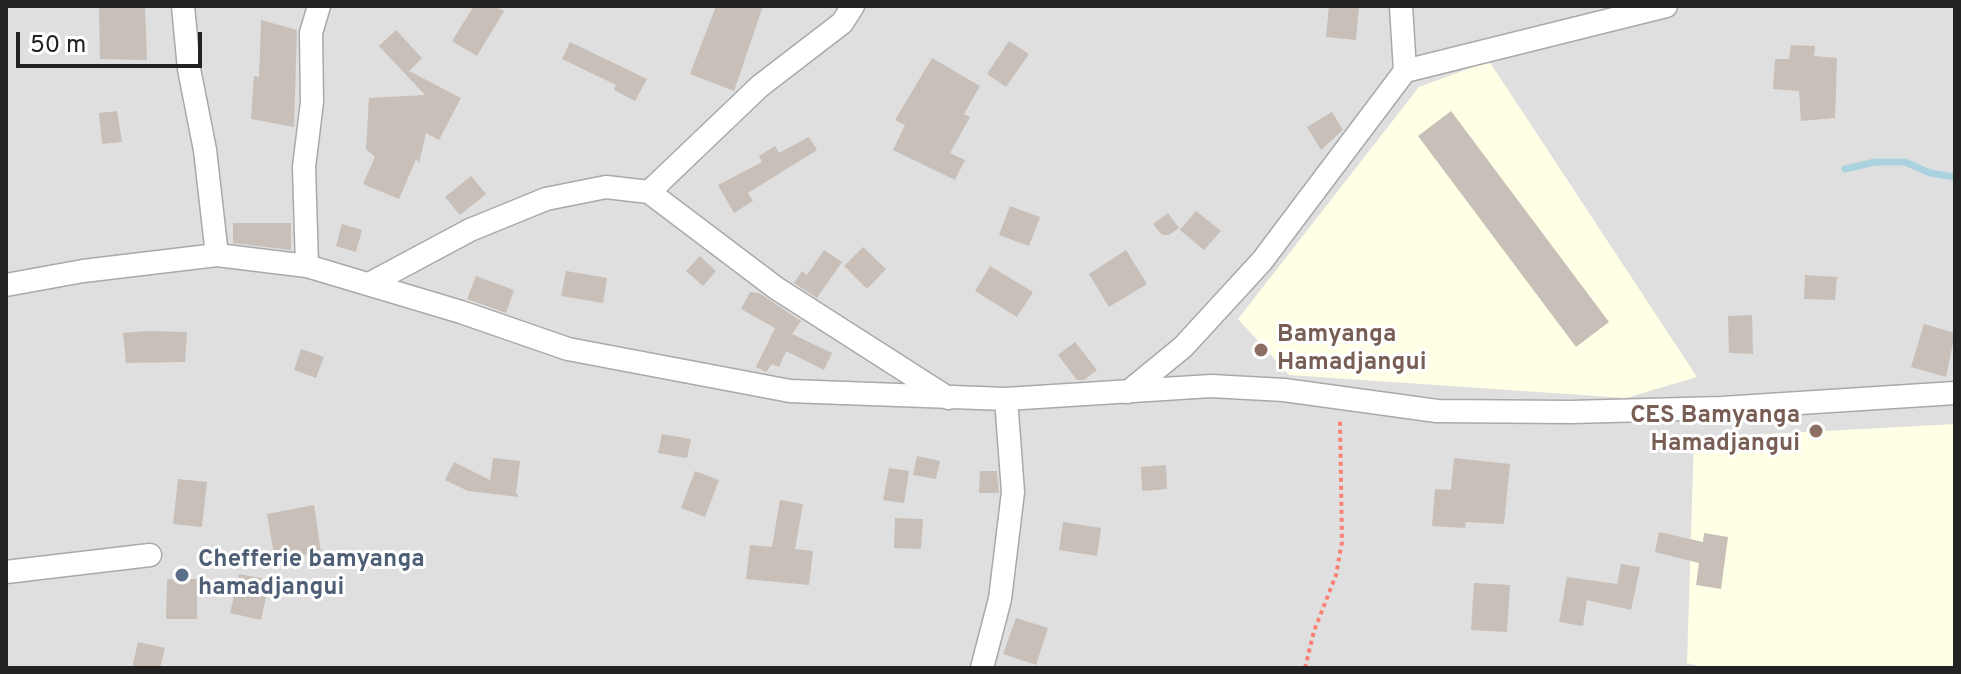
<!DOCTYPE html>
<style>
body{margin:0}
#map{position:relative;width:1961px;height:674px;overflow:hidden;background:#f2efe9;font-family:Overpass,sans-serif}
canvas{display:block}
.frame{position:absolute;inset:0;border:8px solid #222;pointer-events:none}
.scale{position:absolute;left:16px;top:32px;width:186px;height:36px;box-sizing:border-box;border:4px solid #222;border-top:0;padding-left:10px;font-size:24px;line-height:28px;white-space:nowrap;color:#222;-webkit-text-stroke:6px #fff;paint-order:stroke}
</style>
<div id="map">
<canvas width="1961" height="674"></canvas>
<div class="frame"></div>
<div class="scale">50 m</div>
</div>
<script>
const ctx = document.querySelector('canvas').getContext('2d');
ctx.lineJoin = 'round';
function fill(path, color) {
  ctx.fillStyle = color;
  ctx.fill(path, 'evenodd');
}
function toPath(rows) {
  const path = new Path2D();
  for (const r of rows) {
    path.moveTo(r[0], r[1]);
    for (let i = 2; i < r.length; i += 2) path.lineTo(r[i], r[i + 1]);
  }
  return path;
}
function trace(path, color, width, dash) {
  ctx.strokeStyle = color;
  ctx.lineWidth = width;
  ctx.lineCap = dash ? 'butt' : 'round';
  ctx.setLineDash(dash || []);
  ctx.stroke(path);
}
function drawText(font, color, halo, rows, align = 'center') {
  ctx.font = font + ' Overpass,sans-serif';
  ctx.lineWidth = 6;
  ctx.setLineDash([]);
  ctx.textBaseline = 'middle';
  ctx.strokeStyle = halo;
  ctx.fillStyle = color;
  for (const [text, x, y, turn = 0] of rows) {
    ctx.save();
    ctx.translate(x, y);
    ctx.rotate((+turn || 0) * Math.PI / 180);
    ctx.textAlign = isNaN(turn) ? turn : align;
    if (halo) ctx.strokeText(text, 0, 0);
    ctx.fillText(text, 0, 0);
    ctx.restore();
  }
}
fill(toPath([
 [6,6,1955,6,1955,668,6,668]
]), '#e0dfdf');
fill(toPath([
 [1489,61,1697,377,1626,398,1289,375,1238,319,1419,87],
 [1955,424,1955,668,1707,668,1687,663,1694,438]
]), '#ffffe5');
trace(toPath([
 [1845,169,1875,162,1905,162,1930,173,1955,177]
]), '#aad3df', 7);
fill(toPath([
 [99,6,145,6,147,60,100,59],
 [474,6,493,6,504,11,477,56,452,41],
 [716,6,763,6,734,91,690,74],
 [1329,6,1359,6,1356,40,1326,37],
 [261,20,297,30,294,127,251,119,254,76,259,77],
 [396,30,422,58,409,71,461,98,439,140,426,133,419,163,416,159,399,199,363,184,375,157,366,149,369,98,425,95,379,46],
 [1009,41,1029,54,1006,87,987,74],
 [570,42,647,79,635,101,614,90,616,85,562,59],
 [1791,45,1815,46,1814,56,1837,58,1835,118,1801,121,1799,91,1773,89,1775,59,1789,59],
 [932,58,980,86,964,114,970,117,950,153,965,160,955,180,893,150,905,125,895,120],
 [117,111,122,142,102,144,99,113],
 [1451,111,1609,322,1576,347,1418,136],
 [1332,112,1343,130,1321,150,1307,127],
 [809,137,817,150,748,193,753,201,734,213,718,185,762,162,759,156,775,146,779,153],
 [471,176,486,194,460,215,445,197],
 [1010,206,1040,217,1029,246,999,235],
 [1196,211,1221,231,1204,250,1180,230],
 [1168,213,1179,228,1169,235,1162,235,1153,224],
 [233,223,291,223,291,250,233,243],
 [342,224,362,230,356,252,336,246],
 [863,247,886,269,867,289,844,266],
 [824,250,842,262,817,298,794,283,802,271,807,275],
 [1126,250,1147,284,1109,307,1089,274],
 [700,256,716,271,703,286,686,271],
 [990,266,1033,292,1017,317,975,291],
 [566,271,607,278,603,303,561,296],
 [1805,275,1837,277,1835,300,1804,299],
 [476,276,514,290,506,313,467,299],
 [750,292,759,293,801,321,792,334,832,353,824,370,786,351,779,367,772,364,766,372,756,367,775,328,741,309],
 [1752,315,1753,354,1729,353,1728,316],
 [1924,324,1955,333,1946,377,1911,367],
 [147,331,187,332,185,362,126,363,123,333],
 [1075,342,1097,370,1084,380,1077,380,1058,355],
 [301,349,324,357,316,378,294,370],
 [662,434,691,439,687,458,658,453],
 [917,456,940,461,936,479,913,475],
 [493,458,520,461,516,493,519,497,468,491,445,480,454,462,490,480],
 [1454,458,1510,464,1504,524,1466,522,1465,528,1432,526,1435,489,1451,490],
 [1166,465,1167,489,1142,491,1141,467],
 [889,468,909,471,904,503,883,500],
 [695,471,719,480,705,517,681,508],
 [980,471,997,471,999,493,979,493],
 [178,479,207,482,202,527,173,524],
 [780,500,803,504,795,549,813,551,809,585,746,579,750,545,772,547],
 [314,505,321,552,275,560,267,514],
 [895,518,923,519,921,549,894,548],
 [1063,522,1101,528,1097,556,1059,550],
 [1659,532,1703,542,1704,533,1728,537,1721,589,1696,585,1699,563,1655,552],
 [1621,564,1640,567,1631,610,1587,600,1583,626,1559,622,1567,577,1617,584],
 [239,574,270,580,261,620,230,613],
 [167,579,197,579,197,619,166,619],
 [1474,583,1510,585,1507,632,1471,630],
 [1016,618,1048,628,1036,665,1003,654],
 [138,642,165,648,160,668,132,668]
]), '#c7bfb8');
const minor = toPath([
 [183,6,189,69,205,150,217,255],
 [1405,71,1666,6],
 [649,192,760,86,842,23,853,6],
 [307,266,304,167,312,102,311,33,319,6],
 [371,283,470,230,546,199,606,187,649,192,776,288,948,398],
 [6,285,83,271,217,255,307,266,461,312,568,349,790,391,1006,399,1211,386,1284,390,1437,411,1571,412,1722,408,1955,393],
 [1128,392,1183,347,1262,261,1405,71,1401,6],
 [6,572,150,555],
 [982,668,1000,599,1013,492,1006,399]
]);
trace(minor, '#a9a9a9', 25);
trace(toPath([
 [1305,668,1314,631,1336,575,1342,542,1340,420]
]), '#fa8072', 4, [4, 4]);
trace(minor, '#fff', 22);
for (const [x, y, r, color] of [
 [1261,350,8,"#8d6e63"],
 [1816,431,8,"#8d6e63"],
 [182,575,8,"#5c6f8a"]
]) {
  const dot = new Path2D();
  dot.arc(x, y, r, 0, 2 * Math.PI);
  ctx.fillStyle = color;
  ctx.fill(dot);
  trace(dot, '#fff', 3);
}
drawText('bold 24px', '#785e54', '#fff', [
 ["Bamyanga",1277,336],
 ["Hamadjangui",1277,364],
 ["CES Bamyanga",1800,417,"right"],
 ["Hamadjangui",1800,445,"right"]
], 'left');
drawText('bold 24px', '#4e5e75', '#fff', [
 ["Chefferie bamyanga",198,561],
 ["hamadjangui",198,589]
], 'left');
</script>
